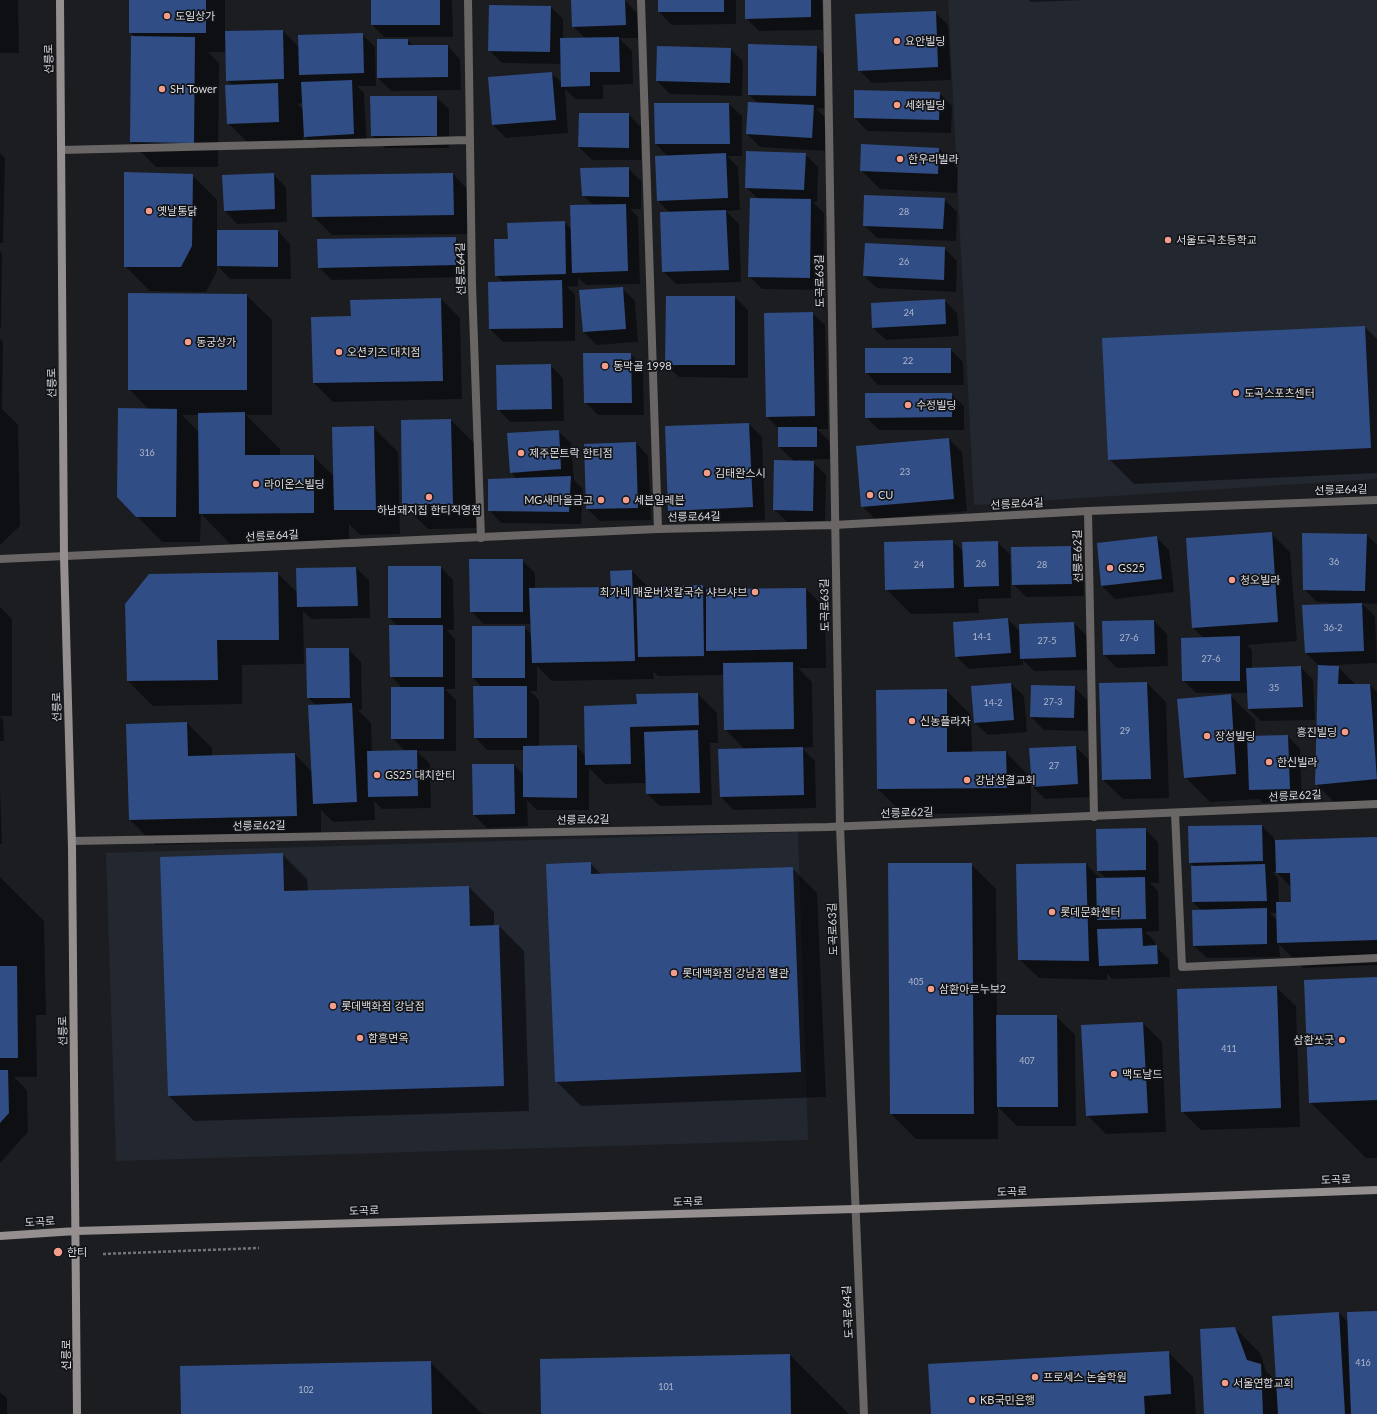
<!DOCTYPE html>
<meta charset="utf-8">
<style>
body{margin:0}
canvas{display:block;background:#1b1d21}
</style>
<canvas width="1377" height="1414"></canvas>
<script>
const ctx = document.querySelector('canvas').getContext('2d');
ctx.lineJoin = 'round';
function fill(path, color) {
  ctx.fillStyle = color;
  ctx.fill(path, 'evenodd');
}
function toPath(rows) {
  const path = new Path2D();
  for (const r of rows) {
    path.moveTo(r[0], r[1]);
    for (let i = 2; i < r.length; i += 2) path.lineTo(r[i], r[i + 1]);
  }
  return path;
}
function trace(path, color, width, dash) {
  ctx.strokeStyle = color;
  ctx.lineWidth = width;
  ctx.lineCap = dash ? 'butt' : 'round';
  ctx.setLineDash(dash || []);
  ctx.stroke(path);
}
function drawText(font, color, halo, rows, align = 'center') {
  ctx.font = font + ' Lato,"Noto Sans KR",sans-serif';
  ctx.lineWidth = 3.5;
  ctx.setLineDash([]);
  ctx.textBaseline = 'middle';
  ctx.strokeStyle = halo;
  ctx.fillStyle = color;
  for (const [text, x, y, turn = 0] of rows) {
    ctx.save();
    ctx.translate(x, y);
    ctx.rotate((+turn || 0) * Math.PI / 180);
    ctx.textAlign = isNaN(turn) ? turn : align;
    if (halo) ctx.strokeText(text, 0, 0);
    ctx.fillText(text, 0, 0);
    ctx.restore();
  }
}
fill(toPath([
 [948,0,1377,0,1377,479,974,505],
 [798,832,808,1140,116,1161,106,853]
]), '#222730');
fill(toPath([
 [0,0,18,0,19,53,0,53],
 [130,0,225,0,225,32,283,31,300,48,362,34,375,47,376,86,357,86,364,93,367,147,318,149,303,135,304,146,253,148,228,123,232,85,227,80,226,52,208,52,219,63,218,167,156,167,131,142,135,37,130,32],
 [303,103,304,110,297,104],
 [372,0,452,0,453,37,384,37,372,25],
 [572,0,625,0,637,13,638,38,619,38,632,51,633,84,603,85,603,99,575,99,565,89,568,133,506,138,493,125,551,73,562,83,561,64,502,63,489,50,551,7,563,19,563,39,585,38,573,26],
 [659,0,736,0,736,24,672,25,659,12],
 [746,0,822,0,823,30,759,31,746,18],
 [1029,0,1083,0,1031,2],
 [935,12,948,25,951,80,872,83,859,70],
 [407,40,414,46,448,46,460,59,461,90,391,91,378,78],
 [816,47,829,59,828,109,816,108,826,119,825,151,760,147,747,134,758,103,749,95],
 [730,49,743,61,742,96,670,94,657,81],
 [855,91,939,93,952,106,951,133,867,131,855,118],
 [436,97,449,109,449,148,385,148,372,135],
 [655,104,729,104,742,116,742,156,727,156,738,167,740,210,726,211,739,224,741,282,676,284,663,271,670,213,658,201,668,157,656,144],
 [628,114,641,127,641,160,592,160,579,147],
 [939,149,958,168,957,193,880,189,861,170],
 [0,153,5,158,3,243,0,243],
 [805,154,818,167,817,202,813,202,824,213,823,290,762,289,749,276,758,199,746,187],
 [628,168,641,181,641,209,630,209,638,217,640,284,586,285,578,278,578,286,567,287,575,294,575,341,503,342,490,329,503,282,496,275,509,240,564,222,572,230,593,205,583,195],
 [273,174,286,187,287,222,237,224,225,211],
 [453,174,472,194,473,234,332,235,313,216],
 [192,175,217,200,217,231,278,231,290,244,291,279,230,279,217,265,217,271,206,292,150,291,125,266],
 [944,199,957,212,956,241,877,238,864,225],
 [455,238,468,251,469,277,331,280,319,267],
 [944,248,957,261,956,292,877,288,864,276],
 [0,252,2,253,1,328,0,328],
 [622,288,635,301,638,342,596,345,584,332],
 [246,295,272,320,272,415,246,415,280,449,280,456,313,456,335,477,373,427,398,452,400,534,360,535,349,524,349,548,235,549,201,514,200,542,162,542,137,516,149,410,129,389],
 [182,415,199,415,199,432],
 [735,297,748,310,748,378,679,377,666,365],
 [441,299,460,318,462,399,333,402,314,383,352,317],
 [944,300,957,313,959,336,886,340,873,328],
 [812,313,825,325,828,429,817,429,829,441,830,459,797,460,797,461,813,462,826,475,825,523,787,522,774,509,794,461,779,447,779,429,767,417],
 [1365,327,1377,339,1377,473,1134,484,1109,459],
 [0,339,3,342,2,409,18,425,20,526,0,545],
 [950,349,963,362,964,385,878,385,866,372],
 [631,354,643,367,644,415,598,415,585,402],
 [550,365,563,378,564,421,510,422,498,409],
 [951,394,964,406,964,430,879,430,866,417],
 [451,420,476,445,477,528,428,529,403,504],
 [749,424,762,437,765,520,682,523,669,510],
 [558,431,571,443,574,480,583,489,581,524,501,523,489,510,517,479,511,472],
 [949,439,962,452,967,511,875,519,862,506],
 [636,443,648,456,651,520,600,521,587,509],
 [1271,533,1290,552,1297,641,1247,645,1252,650,1252,669,1301,667,1313,680,1315,720,1261,721,1249,709,1248,693,1196,693,1183,680,1204,638,1193,628,1187,539],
 [1367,535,1377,545,1377,604,1361,603,1375,616,1377,663,1333,665,1333,667,1338,667,1356,685,1370,685,1377,692,1377,800,1336,804,1317,785,1319,666,1306,653,1345,603,1317,602,1304,589],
 [1156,537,1169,550,1174,592,1115,599,1102,586,1098,544],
 [952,541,964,552,997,542,1010,554,1011,598,978,599,979,613,911,614,886,589],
 [1071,547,1083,560,1084,596,1026,597,1013,584],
 [522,560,535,573,535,589,612,588,632,571,648,587,703,586,707,590,806,589,825,608,826,668,798,668,812,682,813,747,802,748,815,761,816,808,733,810,721,797,745,750,725,729,724,675,658,676,653,671,654,679,552,681,537,666,537,691,530,691,539,700,539,746,576,746,586,756,638,705,698,694,717,713,718,743,710,743,712,805,660,806,647,794,647,783,605,784,589,768,589,810,537,810,527,800,528,826,487,828,474,815,514,765,524,775,524,750,487,750,475,737,482,687,473,678,524,627,532,635,532,624,483,624,471,611],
 [441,567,453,580,454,630,447,630,455,639,455,689,445,689,456,700,456,751,417,751,430,764,431,808,382,809,374,801,375,820,333,822,321,810,321,840,155,845,130,820,187,723,212,748,212,757,295,754,312,772,316,705,308,698,307,649,348,649,361,662,362,710,358,710,371,723,372,752,405,751,392,738,402,688,391,676,397,626,389,617],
 [356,568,369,580,370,618,311,619,303,611,304,664,242,665,242,704,153,706,128,681,126,604,277,573,298,593],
 [0,607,12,619,12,716,0,716],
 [1008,619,1020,632,1074,623,1087,636,1088,670,1034,671,1023,660,1023,665,969,669,956,656],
 [1154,621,1167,634,1168,666,1117,668,1104,655,1103,622],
 [1147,683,1166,702,1169,798,1123,799,1103,780],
 [1011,684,1024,696,1027,732,988,735,975,723,972,686],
 [1074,687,1087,700,1087,731,1044,730,1031,717],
 [946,690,971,715,972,753,1006,752,1032,779,1076,747,1088,759,1090,797,1045,799,1031,785,1031,813,903,814,878,789],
 [1230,695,1255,720,1256,737,1288,736,1300,749,1302,802,1263,803,1259,799,1210,802,1185,777],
 [0,716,3,720,4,741,0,741],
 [0,788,2,844,0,844],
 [1262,826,1274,838,1274,841,1377,838,1377,965,1303,968,1279,944,1280,957,1207,958,1194,946,1202,911,1193,902,1195,867,1190,862],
 [1275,871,1292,888,1292,903,1279,903,1278,878,1273,873],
 [1270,913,1277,913,1277,920],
 [1145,829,1158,842,1159,883,1150,883,1158,891,1159,931,1145,932,1155,941,1155,946,1169,959,1170,977,1112,979,1107,973,1107,980,1039,978,1019,959,1086,864,1100,878,1106,878,1098,871],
 [282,854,307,879,308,892,469,887,494,912,494,926,499,926,524,951,529,1111,194,1121,169,1096],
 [590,863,602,875,792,868,817,893,826,1097,581,1106,556,1081],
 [971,864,996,889,997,1016,1056,1016,1075,1035,1076,1126,1017,1126,998,1107,998,1139,916,1139,891,1114],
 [0,877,44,921,46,1015,36,1015,37,1077,14,1077,27,1090,28,1132,0,1163],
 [1377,978,1377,1158,1366,1158,1310,1102],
 [1276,987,1296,1006,1300,1127,1201,1130,1182,1111],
 [1143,1023,1162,1042,1166,1132,1106,1134,1087,1115],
 [1377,1312,1377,1414,1205,1414,1235,1328,1260,1353,1266,1371,1277,1382,1339,1313,1349,1323],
 [1168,1352,1193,1377,1196,1414,932,1414],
 [790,1355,849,1414,542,1414],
 [430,1362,482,1414,182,1414],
 [0,1392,7,1398,7,1414,0,1414]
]), '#0007');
fill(toPath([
 [129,0,206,0,206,33,129,33],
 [371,0,440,0,440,25,371,25],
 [571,0,625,0,626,25,572,27],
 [658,0,724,0,724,12,658,12],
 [745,0,811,0,811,17,745,19],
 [489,5,551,6,550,52,488,51],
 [936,11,938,67,858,71,855,14],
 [283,30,284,79,226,81,225,31],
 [363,33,364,73,299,75,298,35],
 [131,36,195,37,194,143,130,142],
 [619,37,620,72,590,72,590,86,561,87,560,38],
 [377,39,408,39,408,45,448,45,448,77,377,78],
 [748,44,817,46,816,96,748,95],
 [657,46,731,48,730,83,656,81],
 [552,72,556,120,492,125,488,77],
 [352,80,354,134,304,137,301,82],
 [278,83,279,122,227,124,225,85],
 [854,90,940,92,939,120,854,118],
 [370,96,437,96,437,136,371,136],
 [748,102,814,105,812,138,746,134],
 [654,103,729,103,730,144,655,144],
 [579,113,629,113,629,148,578,147],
 [861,144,939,148,938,174,860,171],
 [746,151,806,153,804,190,745,188],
 [726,153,728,198,657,201,655,156],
 [629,167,629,197,582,196,580,168],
 [124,172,193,174,192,246,181,267,124,267],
 [274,173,275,209,224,211,222,175],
 [453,173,454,215,312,217,311,175],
 [864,195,945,198,943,229,863,226],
 [750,198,811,199,810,278,748,277],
 [626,204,628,271,572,273,570,205],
 [726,210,729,270,662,272,660,212],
 [565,221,566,274,495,276,494,239,508,239,507,223],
 [217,230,278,230,278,267,217,266],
 [456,237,456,265,318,268,317,239],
 [865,243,945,247,944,280,863,276],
 [562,280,563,328,489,329,488,282],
 [623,287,626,329,583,332,579,290],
 [128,293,247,294,247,390,128,390],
 [666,296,735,296,735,365,665,365],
 [441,298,443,381,313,383,311,317,351,316,350,300],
 [945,299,946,324,872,328,871,303],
 [813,312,815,416,766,417,764,313],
 [1365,326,1371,448,1108,460,1102,338],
 [865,348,951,348,951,373,865,373],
 [583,353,631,353,632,403,584,403],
 [551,364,552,409,497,410,496,365],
 [865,393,952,393,952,417,865,418],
 [118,408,177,409,176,517,136,517,117,497],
 [245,412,245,455,314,455,314,513,199,514,198,413],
 [451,419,453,504,402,504,401,420],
 [749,423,753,507,668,511,665,426],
 [374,426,376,510,334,510,332,427],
 [778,427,817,427,817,447,778,447],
 [559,430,561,469,510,473,507,433],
 [949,438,954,499,861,507,856,446],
 [636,442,638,508,586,509,584,444],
 [774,460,814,461,813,511,773,510],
 [571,476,569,512,488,511,488,479],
 [1272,532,1278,622,1192,628,1186,538],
 [1302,533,1367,534,1365,591,1303,590],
 [1157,536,1162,579,1101,586,1097,543],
 [953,540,954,588,885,590,884,542],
 [998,541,999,586,964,587,962,542],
 [1071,546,1072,584,1012,585,1011,547],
 [469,559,523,559,523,612,470,612],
 [388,566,441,566,441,618,388,618],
 [356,567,358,606,297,607,296,568],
 [632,570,635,661,532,663,529,588,611,587,610,571],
 [278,572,279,640,217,640,218,680,127,681,125,604,149,574],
 [703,585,704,656,638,657,636,587],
 [806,588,807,649,706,651,706,589],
 [1362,603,1364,651,1305,653,1302,605],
 [1008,618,1011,653,955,657,953,622],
 [1154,620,1155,654,1103,655,1102,621],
 [1074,622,1076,657,1020,659,1019,624],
 [389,625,443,625,443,677,390,677],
 [472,626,525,626,525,678,472,678],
 [1240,636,1240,681,1182,681,1181,638],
 [306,648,349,648,350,698,307,698],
 [793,662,794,729,724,730,723,663],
 [1318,665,1339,666,1338,684,1370,684,1377,779,1315,785],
 [1301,666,1303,707,1248,709,1246,668],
 [1147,682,1151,779,1102,780,1099,683],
 [1011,683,1014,720,974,723,971,686],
 [1031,685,1075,686,1074,718,1030,717],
 [473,686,527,686,527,738,474,738],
 [391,687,444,687,444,739,391,739],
 [947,689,947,752,1006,751,1007,788,877,789,876,690],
 [698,693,699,725,630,727,631,764,585,765,584,706,637,704,636,694],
 [1231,694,1236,774,1184,778,1177,699],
 [352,703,357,802,313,804,308,705],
 [187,722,188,756,295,753,297,816,129,820,126,724],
 [698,730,700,793,646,794,644,732],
 [1288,735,1290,789,1249,790,1247,736],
 [577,745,577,798,523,797,523,746],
 [1076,746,1078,784,1032,787,1029,748],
 [803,747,804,795,720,797,718,749],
 [417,750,418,796,368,797,367,751],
 [472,764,514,764,515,814,473,815],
 [1262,825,1263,861,1189,863,1188,826],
 [1146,828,1146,870,1097,871,1096,829],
 [1377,837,1377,940,1277,943,1276,902,1291,902,1290,873,1276,873,1275,840],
 [283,853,284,891,469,886,470,926,499,925,504,1086,168,1096,160,857],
 [591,862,591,874,793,867,801,1072,555,1082,546,864],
 [888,863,972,863,974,1114,890,1114],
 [1086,863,1089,961,1018,960,1016,864],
 [1265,864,1267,901,1192,902,1191,866],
 [1145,877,1146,919,1097,920,1096,878],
 [1267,908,1267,944,1193,946,1192,910],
 [1142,928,1143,946,1157,945,1158,964,1099,966,1097,929],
 [0,966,17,966,18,1058,0,1058],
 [1377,977,1377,1100,1309,1103,1304,980],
 [1277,986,1281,1108,1181,1112,1177,989],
 [996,1015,1057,1015,1058,1107,997,1107],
 [1143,1022,1148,1113,1086,1116,1081,1025],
 [0,1070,8,1070,9,1113,0,1123],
 [1377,1311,1377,1414,1351,1414,1347,1312],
 [1339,1312,1345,1414,1278,1414,1272,1316],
 [1235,1327,1247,1360,1261,1364,1263,1414,1204,1414,1200,1329],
 [1169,1351,1171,1394,1144,1396,1145,1414,931,1414,928,1364],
 [790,1354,791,1414,541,1414,540,1359],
 [431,1361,432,1414,181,1414,180,1366]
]), '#304d86');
trace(toPath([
 [103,1254,259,1248]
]), '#737578', 2.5, [3, 2]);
trace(toPath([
 [468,0,472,285,481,538],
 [641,0,658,529],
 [61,150,470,140],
 [1088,511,1094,817],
 [1175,813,1182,967,1377,958]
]), '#696665', 8);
trace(toPath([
 [827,0,840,827,864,1414],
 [0,559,658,529,834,525,1088,511,1377,500],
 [72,841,828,827,1377,804]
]), '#696665', 8);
trace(toPath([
 [60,0,64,557,72,848,77,1414],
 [0,1236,76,1231,855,1209,1377,1190]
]), '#95908f', 8);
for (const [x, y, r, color] of [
 [167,16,4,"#f49d8d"],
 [897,41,4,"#f49d8d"],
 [162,89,4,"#f49d8d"],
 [897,105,4,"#f49d8d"],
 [900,159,4,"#f49d8d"],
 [149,211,4,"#f49d8d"],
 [1168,240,4,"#f49d8d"],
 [188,342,4,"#f49d8d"],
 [339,352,4,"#f49d8d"],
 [605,366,4,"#f49d8d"],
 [1236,393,4,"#f49d8d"],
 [908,405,4,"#f49d8d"],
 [521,453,4,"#f49d8d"],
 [707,473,4,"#f49d8d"],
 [256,484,4,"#f49d8d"],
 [870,495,4,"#f49d8d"],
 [429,497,4,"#f49d8d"],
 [601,500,4,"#f49d8d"],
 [626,500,4,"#f49d8d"],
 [1110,568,4,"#f49d8d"],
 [1232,580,4,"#f49d8d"],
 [755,592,4,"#f49d8d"],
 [912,721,4,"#f49d8d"],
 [1345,732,4,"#f49d8d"],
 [1207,736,4,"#f49d8d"],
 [1269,762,4,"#f49d8d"],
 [377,775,4,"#f49d8d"],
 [967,780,4,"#f49d8d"],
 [1052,912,4,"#f49d8d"],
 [674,973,4,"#f49d8d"],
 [931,989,4,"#f49d8d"],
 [333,1006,4,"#f49d8d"],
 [360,1038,4,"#f49d8d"],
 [1342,1040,4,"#f49d8d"],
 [1114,1074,4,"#f49d8d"],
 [58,1252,5,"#f49d8d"],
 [1035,1377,4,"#f49d8d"],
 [1225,1383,4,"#f49d8d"],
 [972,1400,4,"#f49d8d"]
]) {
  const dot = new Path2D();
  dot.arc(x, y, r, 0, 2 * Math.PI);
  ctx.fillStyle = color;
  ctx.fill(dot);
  trace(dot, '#121418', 1.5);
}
drawText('9px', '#b0b8c9', null, [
 ["28",904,212],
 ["26",904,262],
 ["24",909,313],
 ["22",908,361],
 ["316",147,453],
 ["23",905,472],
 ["36",1334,562],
 ["26",981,564],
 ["24",919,565],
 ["28",1042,565],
 ["36-2",1333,628],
 ["14-1",982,637],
 ["27-6",1129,638],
 ["27-5",1047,641],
 ["27-6",1211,659],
 ["35",1274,688],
 ["27-3",1053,702],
 ["14-2",993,703],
 ["29",1125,731],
 ["27",1054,766],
 ["405",916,982],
 ["411",1229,1049],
 ["407",1027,1061],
 ["416",1363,1363],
 ["101",666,1387],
 ["102",306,1390]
]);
drawText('11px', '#dbdcdf', '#121418', [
 ["도일상가",175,16],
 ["요안빌딩",905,41],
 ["SH Tower",170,89],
 ["세화빌딩",905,105],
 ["한우리빌라",908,159],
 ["옛날통닭",157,211],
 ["서울도곡초등학교",1176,240],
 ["동궁상가",196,342],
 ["오션키즈 대치점",347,352],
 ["동막골 1998",613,366],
 ["도곡스포츠센터",1244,393],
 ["수정빌딩",916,405],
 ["제주몬트락 한티점",529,453],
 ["김태완스시",715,473],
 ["라이온스빌딩",264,484],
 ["CU",878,495],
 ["MG새마을금고",593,500,"right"],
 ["세븐일레븐",634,500],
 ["하남돼지집 한티직영점",429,510,"center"],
 ["GS25",1118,568],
 ["청오빌라",1240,580],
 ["최가네 매운버섯칼국수 샤브샤브",747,592,"right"],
 ["신농플라자",920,721],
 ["흥진빌딩",1337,732,"right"],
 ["장성빌딩",1215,736],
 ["한신빌라",1277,762],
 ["GS25 대치한티",385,775],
 ["강남성결교회",975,780],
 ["롯데문화센터",1060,912],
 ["롯데백화점 강남점 별관",682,973],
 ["삼환아르누보2",939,989],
 ["롯데백화점 강남점",341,1006],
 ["함흥면옥",368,1038],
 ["삼환쏘굿",1334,1040,"right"],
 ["맥도날드",1122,1074],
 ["한티",67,1252],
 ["프로세스 논술학원",1043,1377],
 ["서울연합교회",1233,1383],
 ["KB국민은행",980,1400]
], 'left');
drawText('11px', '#dbdcdf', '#121418', [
 ["선릉로",49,59,-91],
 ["선릉로64길",461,269,-91],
 ["도곡로63길",820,281,-91],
 ["선릉로",52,383,-91],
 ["선릉로64길",1341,490,-2],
 ["선릉로64길",1017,504,-3],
 ["선릉로64길",694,517,-1],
 ["선릉로64길",272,536,-3],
 ["선릉로62길",1078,556,-91],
 ["도곡로63길",825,605,-91],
 ["선릉로",57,707,-91],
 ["선릉로62길",1295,796,-3],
 ["선릉로62길",907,813,-2],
 ["선릉로62길",583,820,-1],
 ["선릉로62길",259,826,-1],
 ["도곡로63길",833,929,-92],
 ["선릉로",63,1031,-91],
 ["도곡로",1336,1180,-2],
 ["도곡로",1012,1192,-2],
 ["도곡로",688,1202,-2],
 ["도곡로",364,1211,-2],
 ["도곡로",40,1222,-4],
 ["도곡로64길",848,1312,-93],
 ["선릉로",66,1355,-90]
]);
</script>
